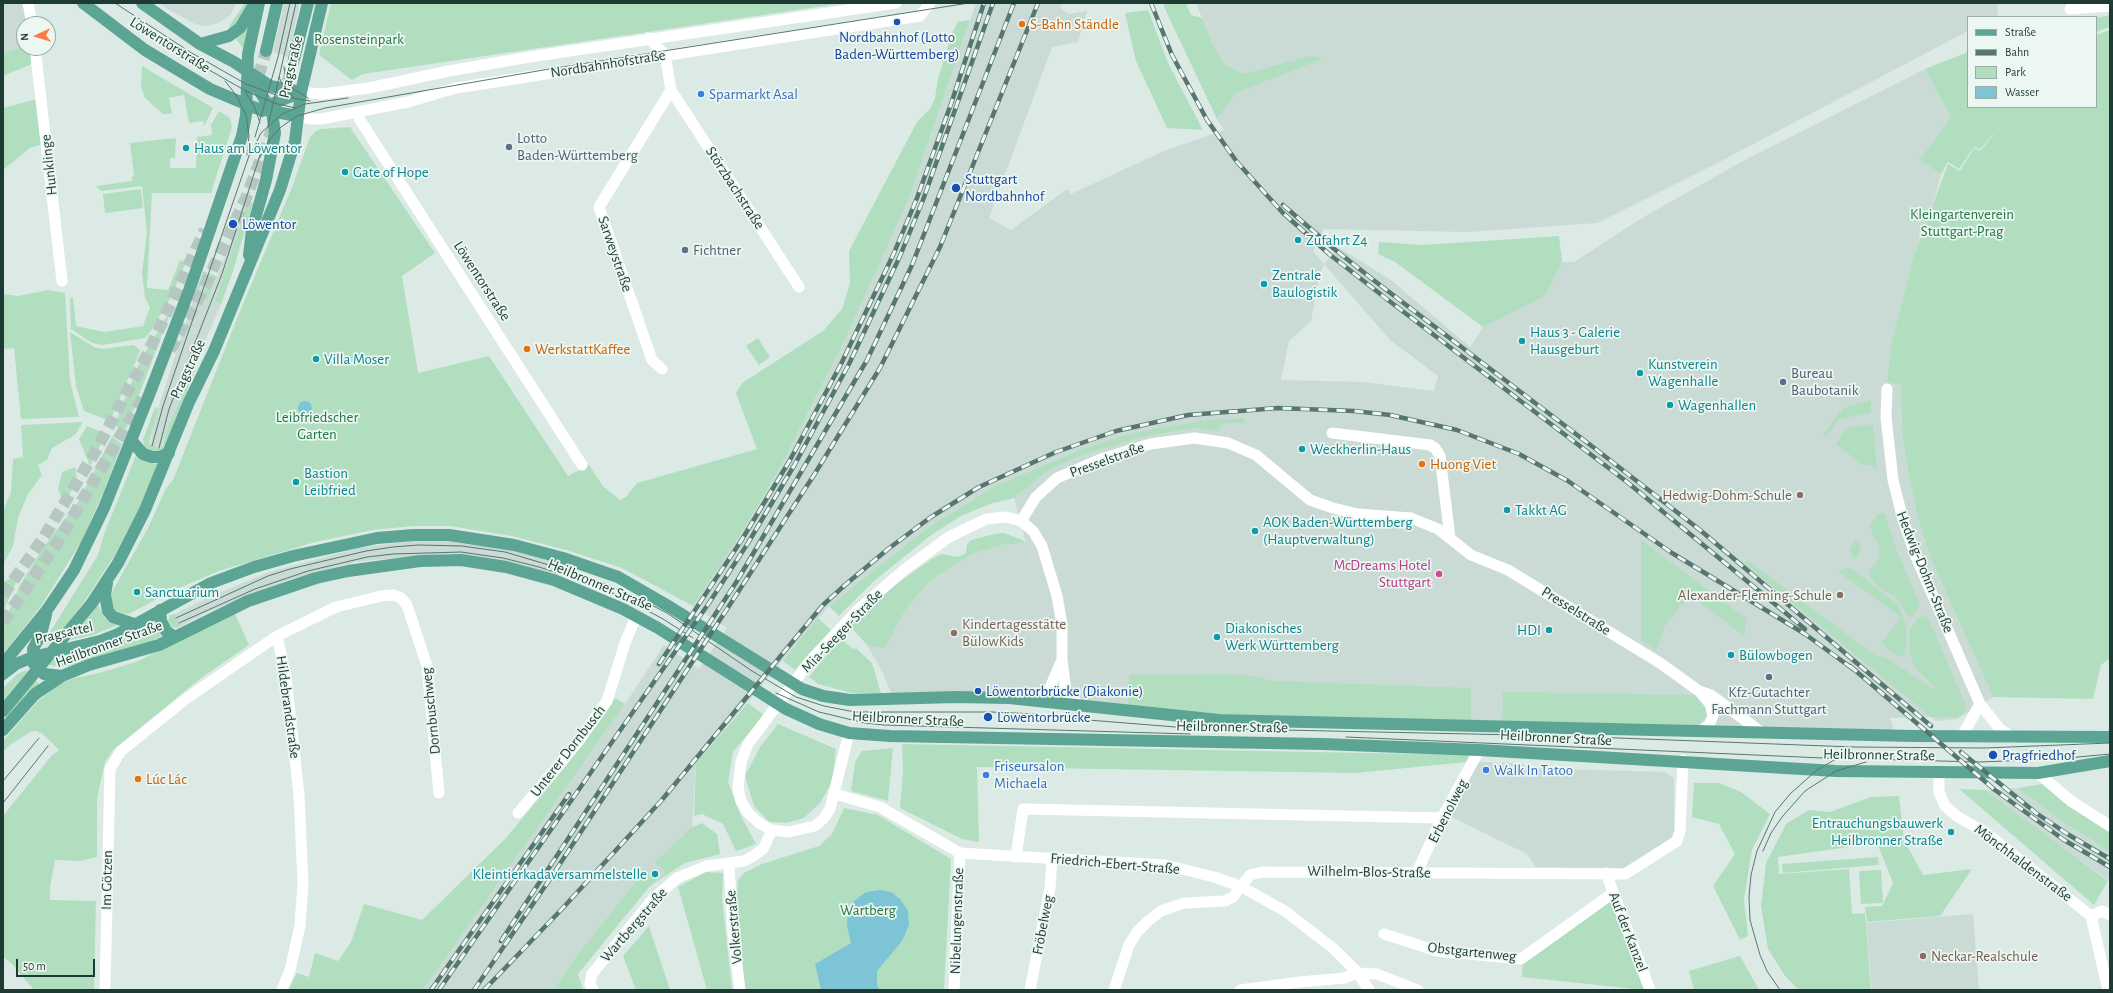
<!DOCTYPE html>
<meta charset="utf-8">
<style>
body{margin:0}
#map{position:relative;width:2113px;height:993px;overflow:hidden;background:#dceae5;font-family:"Alegreya Sans",sans-serif}
canvas{display:block}
.frame{position:absolute;inset:0;border:4px solid #1d3b34;pointer-events:none}
.legend{position:absolute;left:1967px;top:16px;width:130px;height:92px;box-sizing:border-box;background:#edf7f2;border:1px solid #9aaca6;margin:0;padding:5px 7px;list-style:none;font-size:12px;color:#1d3b34}
.legend li{display:flex;align-items:center;gap:8px;height:20px}
.legend b{width:20px;border:1px solid #9aaca6}
.north{position:absolute;left:16px;top:16px;width:40px;height:40px;box-sizing:border-box;background:#edf7f2;border:1px solid #9aaca6;border-radius:50%;rotate:266deg;font-size:11px;font-weight:700;line-height:16px;text-align:center;color:#1d3b34}
.north::after{content:'';display:block;margin:auto;width:14px;height:18px;background:#ff7a45;clip-path:polygon(50% 0,100% 100%,50% 72%,0 100%)}
.scale{position:absolute;left:16px;top:959px;width:79px;height:18px;box-sizing:border-box;border:2px solid #1d3b34;border-top:0;padding-left:5px;font-size:12px;line-height:14px;white-space:nowrap;color:#1d3b34;-webkit-text-stroke:3px #edf7f2;paint-order:stroke}
</style>
<div id="map">
<canvas width="2113" height="993"></canvas>
<div class="frame"></div>
<ul class="legend">
<li><b style="height:5px;background:#5ca595"></b>Straße</li>
<li><b style="height:5px;background:#567770"></b>Bahn</li>
<li><b style="height:11px;background:#b2dec0"></b>Park</li>
<li><b style="height:11px;background:#7dc5d6"></b>Wasser</li>
</ul>
<div class="north">N</div>
<div class="scale">50 m</div>
</div>
<script>
const ctx = document.querySelector('canvas').getContext('2d');
ctx.lineJoin = 'round';
function fill(path, color) {
  ctx.fillStyle = color;
  ctx.fill(path, 'evenodd');
}
function toPath(rows) {
  const path = new Path2D();
  for (const r of rows) {
    if (r.length === 3) {
      path.moveTo(r[0] + r[2], r[1]);
      path.arc(r[0], r[1], r[2], 0, 2 * Math.PI);
      continue;
    }
    path.moveTo(r[0], r[1]);
    for (let i = 2; i < r.length; i += 2) path.lineTo(r[i], r[i + 1]);
  }
  return path;
}
function trace(path, color, width, dash) {
  ctx.strokeStyle = color;
  ctx.lineWidth = width;
  ctx.lineCap = dash ? 'butt' : 'round';
  ctx.setLineDash(dash || []);
  ctx.stroke(path);
}
function drawText(font, color, halo, rows, align = 'center') {
  ctx.font = font + ' "Alegreya Sans",sans-serif';
  ctx.lineWidth = 3.5;
  ctx.setLineDash([]);
  ctx.textBaseline = 'middle';
  ctx.strokeStyle = halo;
  ctx.fillStyle = color;
  for (const [text, x, y, turn = 0] of rows) {
    ctx.save();
    ctx.translate(x, y);
    ctx.rotate((+turn || 0) * Math.PI / 180);
    ctx.textAlign = isNaN(turn) ? turn : align;
    if (halo) ctx.strokeText(text, 0, 0);
    ctx.fillText(text, 0, 0);
    ctx.restore();
  }
}
fill(toPath([
 [3,3,23,3,27,24,24,24,24,46,3,53],
 [159,3,237,3,230,15,219,23,205,26,195,24,171,11],
 [284,3,300,3,288,57,273,52],
 [976,3,1062,3,1060,8,1069,14,1087,11,1078,42,1052,47,989,218,1011,230,1067,189,1071,194,1164,151,1224,130,1217,119,1236,93,1324,58,1308,56,1245,74,1225,65,1212,43,1196,3,1997,3,1998,15,1994,17,1968,17,1968,31,1721,161,1597,223,1468,232,1324,229,1313,251,1324,264,1338,247,1391,280,1470,347,1483,327,1545,296,1562,262,1574,262,1642,218,1743,161,1925,69,1951,117,1919,160,1941,174,1935,197,1913,258,1891,344,1887,383,1901,385,1902,435,1908,471,1917,515,1931,559,1993,697,1957,719,1936,721,1931,717,1889,718,1893,725,1893,730,1215,714,996,692,891,693,882,671,867,645,885,647,907,607,931,580,972,554,1002,545,1026,543,1014,498,1046,472,1077,457,1136,439,1196,428,1218,430,1222,424,1239,424,1208,420,1158,428,1082,449,995,486,927,528,829,606,696,763,692,827,655,863,665,872,657,881,646,874,640,876,574,959,554,990,423,990,625,704,664,645,699,669,727,628,693,606,741,534,782,464,848,333,910,196],
 [1324,264,1390,340,1438,376,1434,391,1363,382,1281,380,1289,341,1311,321,1319,277],
 [247,191,251,192,248,201,215,301,221,304,167,429,162,447,150,446,155,418,195,295,198,296,206,272,211,274,202,297,208,300,226,255],
 [415,540,449,541,511,550,552,560,551,574,473,556,448,554,384,559,356,562,292,579,208,612,181,626,174,616,175,614,207,598,269,572,359,548],
 [1480,762,1521,763,1528,768,1663,772,1668,774,1674,778,1674,831,1672,836,1666,843,1624,868,1536,867,1527,854,1452,817,1471,771],
 [2018,788,2063,822,2110,852,2110,881,2051,840,1985,790],
 [1973,914,1979,990,1872,990,1866,923]
]), '#cadad4');
fill(toPath([
 [245,3,249,3,239,22,230,29,229,26],
 [331,3,844,3,363,74,352,80,319,55],
 [1172,3,1186,3,1191,15,1202,18,1212,43,1225,65,1245,74,1308,56,1325,58,1236,93,1217,119,1163,5],
 [1148,10,1168,63,1203,130,1167,128,1136,61,1125,13],
 [2110,15,2110,27,2096,32,2096,18],
 [970,20,910,196,848,333,782,464,741,534,693,606,622,568,566,550,512,536,450,526,413,526,373,530,315,542,219,571,172,591,129,614,118,613,112,607,111,596,113,590,148,528,166,488,173,480,238,316,293,185,310,137,316,131,321,129,350,127,435,253,402,276,418,373,489,356,568,476,589,465,603,486,620,500,626,497,637,483,757,449,736,393,742,383,823,331,842,309,850,283,849,251,917,122,930,109,935,98,938,79,953,31,958,22],
 [248,26,243,48,234,36],
 [2110,30,2110,658,2101,665,2093,699,1993,697,1931,559,1917,515,1908,471,1902,435,1901,385,1887,383,1891,344,1913,258,1948,164,1960,171,1974,148,1980,151,1999,128,1980,149,1974,147,1959,169,1948,162,1941,174,1919,160,1951,117,1925,69,1968,52,1968,107,2096,107,2096,35],
 [24,46,24,48,30,48,32,64,3,76,3,53],
 [142,66,213,108,204,126,203,121,189,123,184,95,169,98,172,114,163,114,145,98,141,87],
 [37,99,43,144,30,148,3,170,3,108],
 [219,111,230,118,232,127,211,193,152,193,147,288,168,290,180,260,186,262,171,297,149,334,145,338,102,345,92,343,71,329,70,298,73,298,76,326,104,332,143,326,150,307,145,298,142,273,147,232,142,186,101,191,96,186,132,181,132,177,134,176,130,143,176,138,175,158,170,158,170,168,196,168,197,137,212,135,211,125],
 [141,189,143,208,105,213,103,194],
 [248,201,253,203,233,271,221,304,215,301],
 [1559,236,1562,262,1545,296,1483,327,1395,262,1378,254,1379,242,1422,245],
 [203,271,206,272,197,296,195,295],
 [211,274,217,276,208,300,202,298],
 [48,290,65,293,70,381,79,417,21,419,14,348,3,349,3,294,18,296],
 [173,306,126,429,114,426,140,361],
 [70,332,94,347,103,349,133,345,137,347,140,351,110,421,84,411,76,386],
 [758,338,770,357,759,365,746,346],
 [195,366,196,367,165,449,160,453,149,451,145,448,143,440,155,407,158,408,149,444,160,448,163,446,167,429],
 [1871,400,1871,413,1839,419,1826,437,1823,435,1843,408],
 [1243,418,1244,423,1222,424,1218,431,1196,428,1166,433,1136,439,1077,457,1046,472,1014,498,990,504,961,516,930,536,874,581,839,616,829,606,927,528,995,486,1082,449,1119,437,1158,428,1207,420],
 [83,422,75,435,52,448,47,460,38,465,42,475,28,494,18,518,13,546,3,565,3,511,11,492,13,459,23,457,21,425],
 [1873,424,1877,470,1869,465,1864,466,1836,444,1846,428],
 [87,426,106,434,90,466,79,439],
 [112,437,122,444,104,491,81,542,41,606,3,654,3,625,20,585,45,545,78,502],
 [136,455,146,461,158,464,145,498,114,556,84,602,53,642,42,645,98,555,104,534],
 [75,467,77,478,68,498,62,499,58,489,62,472],
 [1883,513,1885,514,1897,551,1920,605,1910,619,1897,598,1877,586,1870,577,1869,572,1880,557,1879,547,1872,533,1870,526,1878,514],
 [1004,533,1022,540,1026,543,1002,545,972,554,931,580,907,607,885,648,867,645,850,626,889,589,933,558,942,554,958,557,966,553,967,544,971,540,994,534],
 [1641,540,1747,619,1744,636,1690,595,1664,627,1656,651,1641,640],
 [1855,540,1859,542,1861,551,1856,558,1853,559,1850,550],
 [1747,560,1876,656,1885,657,1932,688,1936,688,1917,670,1912,661,1910,654,1910,630,1917,619,1927,615,1966,706,1964,713,1958,717,1931,717,1745,564],
 [1846,568,1852,569,1899,606,1905,623,1907,643,1904,654,1901,657,1891,652,1882,643,1901,617,1839,572],
 [17,575,18,578,3,612,3,582],
 [98,605,105,618,118,625,93,635,71,640],
 [175,614,181,626,176,628,170,626,168,621,170,615],
 [235,614,249,645,201,678,113,750,105,762,97,798,97,857,81,861,55,860,50,887,50,900,96,901,94,990,34,990,12,964,3,957,3,816,52,755,59,750,43,734,36,731,30,732,11,744,3,752,3,741,39,700,59,684,75,678,99,673,136,662],
 [818,618,831,630,795,670,783,661],
 [154,624,157,624,161,636,147,644,66,667,48,665,53,660,104,649],
 [840,638,853,649,856,648,872,663,881,693,852,693,818,684,809,677],
 [26,670,27,672,3,701,3,688,16,675],
 [1218,674,1246,675,1274,681,1471,688,1471,721,1215,714,1128,705,1129,675],
 [35,680,39,684,4,720,5,716],
 [1503,692,1695,695,1707,708,1709,714,1698,725,1502,721],
 [615,698,625,704,423,990,288,990,297,973,309,977,315,953,338,961,351,942,364,904,422,920,505,839,567,765],
 [748,703,764,715,733,752,728,782,740,814,756,844,736,851,723,824,702,814,694,816,696,763],
 [778,724,836,749,832,782,820,803,804,818,786,823,769,822,754,806,745,776,760,747],
 [902,744,1469,755,1467,762,1356,773,977,767,979,842,962,839,900,808,903,771],
 [893,748,888,801,851,791,855,762,862,751],
 [1694,783,1719,783,1741,792,1770,814,1752,850,1744,899,1748,936,1740,940,1713,886,1735,854,1719,824,1692,817],
 [2042,784,2068,806,2110,830,2110,852,2063,822,2018,788],
 [1959,789,1985,790,2108,881,2094,905],
 [1899,796,1904,840,1923,875,1972,869,1940,916,1867,922,1865,907,1882,906,1893,883,1877,843,1778,857,1779,874,1849,869,1852,914,1865,913,1871,990,1799,990,1785,976,1768,949,1761,906,1766,863,1786,824,1809,810,1830,812,1871,797],
 [844,808,878,815,951,859,944,990,745,990,736,913,738,880,744,873,762,864,819,846,832,834],
 [702,823,717,834,720,854,685,863,650,886,578,974,583,990,554,990,574,959,640,876,646,874,657,881,665,872,654,863,692,827],
 [1878,857,1879,865,1783,873,1782,864],
 [1881,870,1883,903,1861,904,1859,871],
 [706,872,723,873,722,898,732,990,707,990,678,887],
 [1612,899,1645,990,1522,977,1523,963],
 [649,926,670,990,636,990,623,956],
 [1740,956,1759,990,1694,990,1689,971]
]), '#b2dec0');
fill(toPath([
 [305,408,7],
 [879,890,891,892,900,899,908,911,909,925,902,941,877,971,877,985,880,990,821,990,815,964,851,943,847,926,848,912,854,901,866,892]
]), '#7dc5d6');
trace(toPath([
 [283,99,294,59],
 [248,111,266,51],
 [170,350,203,290,246,198,273,127],
 [3,595,44,537,95,452,146,357,205,230],
 [3,622,56,545,145,394]
]), '#b6c7c2', 12, [12, 6]);
trace(toPath([
 [28,3,32,24],
 [2070,9,2110,6],
 [649,38,665,55,671,90,599,207,652,360,662,369],
 [35,48,62,281],
 [671,90,799,287],
 [301,92,322,94,369,88,449,71,529,57,896,3],
 [358,113,360,120,582,465],
 [297,116,309,119,321,119,408,102,456,88,920,16,930,3],
 [1887,389,1886,417,1893,480,1903,520,1916,557,1980,704,2000,729,2012,737],
 [1332,433,1430,445,1435,448,1440,456,1450,538],
 [1021,521,1036,497,1057,478,1101,459,1150,444,1195,438,1228,443,1256,455,1310,500,1333,508,1358,514,1411,518,1438,529,1471,555,1508,570,1660,663,1699,691,1711,695,1761,732],
 [277,636,286,677,299,795,303,883,300,926,290,970,282,990],
 [1699,691,1710,704,1713,716,1709,725,1701,731],
 [1035,701,1049,690,1061,662],
 [849,733,830,809,824,818,815,826,788,832,772,830,759,823,748,813,741,801,738,788,741,762,748,744,810,661,858,610,904,570,949,537,986,519,1006,517,1021,521,1033,531,1042,546,1057,596,1062,624,1062,660,1066,692,1081,707],
 [1962,736,1980,704],
 [1939,773,1939,792,1945,806,1958,817,1985,832,2091,916],
 [2038,773,2071,801,2110,826],
 [835,794,880,807,960,853,1165,865,1214,877,1240,886,1285,911,1334,949,1358,973,1369,990],
 [518,813,578,742,607,701,626,640,636,617],
 [1016,857,1023,809,1442,818],
 [729,864,733,933,740,990],
 [1417,872,1442,818,1479,750],
 [1606,873,1650,990],
 [2091,916,2108,990],
 [2091,916,2102,911,2110,915],
 [1384,934,1437,951,1521,959,1613,893],
 [105,990,110,769,121,751,187,698,277,636,336,607,381,596,393,595,401,598,407,605,427,666,439,793],
 [593,990,590,984,592,974,652,900,677,878,706,866,744,861,753,856,763,849,772,830],
 [954,990,960,853],
 [1030,990,1050,888,1052,859],
 [1114,990,1129,945,1137,932,1148,921,1161,911,1184,903,1225,901,1233,897,1250,875,1262,872,1625,874,1677,841,1680,831,1683,760],
 [1240,990,1300,982,1344,978,1358,973,1377,974,1418,990]
]), '#fff', 11);
trace(toPath([
 [83,3,145,50,210,89,255,108,297,116],
 [142,3,200,44,234,62,270,86,301,92],
 [200,44,229,36,240,28,255,3],
 [266,51,277,3],
 [294,59,308,3],
 [247,70,272,112,275,133,266,180,252,230,249,255],
 [262,111,274,103,300,93],
 [131,440,143,454,152,457,160,457,169,453],
 [107,583,105,595,108,611,113,617,134,624],
 [160,610,161,621,166,631,175,637],
 [46,615,41,634,33,649,34,664,44,674,62,676],
 [3,664,47,610,74,570,104,508,149,395,190,288,242,136,246,115,248,54,259,3],
 [3,674,16,664,33,657,100,641,118,634,211,583,254,567,293,556,377,538,413,535,449,535,514,545,563,558,618,577,670,607,802,689,823,696,850,700,956,697,1009,698,1219,720,1913,736,2110,737],
 [3,711,92,603,118,563,145,510,189,402,214,351,280,190,295,141,301,92,322,3],
 [3,730,35,694,62,676,89,665,159,645,248,601,316,578,348,571,420,561,461,560,506,567,554,580,623,609,658,628,786,709,819,724,849,733,890,736,1323,744,1479,750,1836,771,2038,773,2110,761]
]), '#5ca595', 12);
trace(toPath([
 [115,3,190,52,246,84,276,95,310,101],
 [146,32,181,54,246,91,274,103,295,108],
 [284,67,286,79,292,88,308,98],
 [279,77,283,86,295,99],
 [225,81,236,95,246,115,249,136,247,155],
 [245,91,255,108,260,123],
 [268,126,296,3],
 [255,137,278,57,290,3],
 [250,155,261,133,282,114,305,104,348,98],
 [259,159,270,139,281,127,297,116,325,108,549,69,969,3],
 [152,446,163,406,251,150],
 [159,448,169,409,222,274,260,155],
 [176,618,268,576,290,569,366,551,393,547,418,545,462,546,505,552,586,576,630,594,667,613,752,671,796,697,824,706,855,712,992,712,1036,714,1088,720,1188,728,1566,736,1853,747,1985,748,2110,743],
 [179,623,255,589,308,571,367,557,393,554,461,552,503,558,539,567,583,581,622,597,663,619,693,638],
 [776,693,819,712,865,723,884,725,1190,734],
 [1346,737,1823,758,1979,762,2057,759,2110,754],
 [3,781,39,738],
 [3,803,48,746],
 [1763,851,1771,833,1782,817,1805,791,1836,771,1866,762],
 [1780,990,1767,971,1760,955,1750,920,1749,897,1751,875,1757,851,1775,812,1790,794,1817,770,1836,759]
]), '#567770', 1);
const rail = toPath([
 [1151,3,1172,55,1207,120,1237,162,1283,213,1329,254,1388,300,1627,482,1805,629],
 [1283,205,1333,248,1376,282,1593,447,1700,530,1931,726],
 [659,664,741,541,790,460,842,362,894,253,917,198,951,104,984,3],
 [1850,666,1995,790,2064,840,2110,867],
 [1961,752,2036,813,2069,835,2110,859],
 [501,941,737,581,867,360,912,265,1014,3],
 [431,990,569,794],
 [439,990,709,603,748,543,795,464,849,364,900,256,923,200,993,3],
 [474,990,550,879,729,606,814,475,880,368,940,247,1038,3],
 [484,990,561,910,661,801,798,635,823,605,845,585,888,549,931,517,979,487,1056,452,1116,431,1188,415,1278,408,1354,411,1390,415,1457,430,1519,454,1568,481,1672,553,1805,634,1853,669]
]);
trace(rail, '#567770', 4.5);
trace(rail, '#edf7f2', 3, [9]);
for (const [x, y, r, color] of [
 [897,22,4,"#1a4fb4"],
 [1022,24,4,"#e8710a"],
 [701,94,4,"#3f7fe0"],
 [509,147,4,"#5c6f8a"],
 [186,148,4,"#0f9aa8"],
 [345,172,4,"#0f9aa8"],
 [956,188,5,"#1a4fb4"],
 [233,224,5,"#1a4fb4"],
 [1298,240,4,"#0f9aa8"],
 [685,250,4,"#5c6f8a"],
 [1264,284,4,"#0f9aa8"],
 [1522,341,4,"#0f9aa8"],
 [527,349,4,"#e8710a"],
 [316,359,4,"#0f9aa8"],
 [1640,373,4,"#0f9aa8"],
 [1783,382,4,"#5c6f8a"],
 [1670,405,4,"#0f9aa8"],
 [1302,449,4,"#0f9aa8"],
 [1422,464,4,"#e8710a"],
 [296,482,4,"#0f9aa8"],
 [1800,495,4,"#8d6e63"],
 [1507,510,4,"#0f9aa8"],
 [1255,531,4,"#0f9aa8"],
 [1439,574,4,"#d1479c"],
 [137,592,4,"#0f9aa8"],
 [1840,595,4,"#8d6e63"],
 [1549,630,4,"#0f9aa8"],
 [954,633,4,"#8d6e63"],
 [1217,637,4,"#0f9aa8"],
 [1731,655,4,"#0f9aa8"],
 [1769,677,4,"#5c6f8a"],
 [978,691,4,"#1a4fb4"],
 [988,717,5,"#1a4fb4"],
 [1993,755,5,"#1a4fb4"],
 [1486,770,4,"#3f7fe0"],
 [986,775,4,"#3f7fe0"],
 [138,779,4,"#e8710a"],
 [1951,832,4,"#0f9aa8"],
 [655,874,4,"#0f9aa8"],
 [1923,956,4,"#8d6e63"]
]) {
  const dot = new Path2D();
  dot.arc(x, y, r, 0, 2 * Math.PI);
  ctx.fillStyle = color;
  ctx.fill(dot);
  trace(dot, '#edf7f2', 1.5);
}
drawText('15px', '#c56008', '#edf7f2', [
 ["S-Bahn Ständle",1030,24],
 ["WerkstattKaffee",535,349],
 ["Huong Viet",1430,464],
 ["Lúc Lác",146,779]
], 'left');
drawText('15px', '#164399', '#edf7f2', [
 ["Nordbahnhof (Lotto",897,37,"center"],
 ["Baden-Württemberg)",897,54,"center"],
 ["Stuttgart",965,179],
 ["Nordbahnhof",965,196],
 ["Löwentor",242,224],
 ["Löwentorbrücke (Diakonie)",986,691],
 ["Löwentorbrücke",997,717],
 ["Pragfriedhof",2002,755]
], 'left');
drawText('15px', '#237546', '#edf7f2', [
 ["Rosensteinpark",359,39],
 ["Kleingartenverein",1962,214],
 ["Stuttgart-Prag",1962,231],
 ["Leibfriedscher",317,417],
 ["Garten",317,434],
 ["Wartberg",868,910]
]);
drawText('15px', '#1d3b34', '#edf7f2', [
 ["Löwentorstraße",170,45,32],
 ["Nordbahnhofstraße",608,64,-9],
 ["Pragstraße",291,67,-77],
 ["Hunklinge",49,165,-96],
 ["Störzbachstraße",735,188,57],
 ["Sarweystraße",615,254,71],
 ["Löwentorstraße",482,281,57],
 ["Pragstraße",188,369,-65],
 ["Presselstraße",1107,460,-20],
 ["Hedwig-Dohm-Straße",1925,572,68],
 ["Heilbronner Straße",600,585,23],
 ["Presselstraße",1576,611,32],
 ["Mia-Seeger-Straße",842,631,-46],
 ["Pragsattel",64,633,-13],
 ["Heilbronner Straße",109,644,-20],
 ["Hildebrandstraße",288,707,82],
 ["Dornbuschweg",431,711,-96],
 ["Heilbronner Straße",908,719,3],
 ["Heilbronner Straße",1232,727,1],
 ["Heilbronner Straße",1556,738,3],
 ["Unterer Dornbusch",568,751,-52],
 ["Heilbronner Straße",1879,755,1],
 ["Erbenolweg",1448,811,-63],
 ["Mönchhaldenstraße",2023,863,37],
 ["Friedrich-Ebert-Straße",1115,864,5],
 ["Wilhelm-Blos-Straße",1369,872,1],
 ["Im Götzen",107,880,-89],
 ["Nibelungenstraße",957,921,-88],
 ["Wartbergstraße",634,925,-49],
 ["Fröbelweg",1043,925,-79],
 ["Volkerstraße",734,927,-95],
 ["Auf der Kanzel",1628,932,69],
 ["Obstgartenweg",1472,952,6]
]);
drawText('15px', '#366cbe', '#edf7f2', [
 ["Sparmarkt Asal",709,94],
 ["Friseursalon",994,766],
 ["Michaela",994,783],
 ["Walk In Tatoo",1494,770]
], 'left');
drawText('15px', '#4e5e75', '#edf7f2', [
 ["Lotto",517,138],
 ["Baden-Württemberg",517,155],
 ["Fichtner",693,250],
 ["Bureau",1791,373],
 ["Baubotanik",1791,390],
 ["Kfz-Gutachter",1769,692,"center"],
 ["Fachmann Stuttgart",1769,709,"center"]
], 'left');
drawText('15px', '#0d838f', '#edf7f2', [
 ["Haus am Löwentor",194,148],
 ["Gate of Hope",353,172],
 ["Zufahrt Z4",1306,240],
 ["Zentrale",1272,275],
 ["Baulogistik",1272,292],
 ["Haus 3 - Galerie",1530,332],
 ["Hausgeburt",1530,349],
 ["Villa Moser",324,359],
 ["Kunstverein",1648,364],
 ["Wagenhalle",1648,381],
 ["Wagenhallen",1678,405],
 ["Weckherlin-Haus",1310,449],
 ["Bastion",304,473],
 ["Leibfried",304,490],
 ["Takkt AG",1515,510],
 ["AOK Baden-Württemberg",1263,522],
 ["(Hauptverwaltung)",1263,539],
 ["Sanctuarium",145,592],
 ["Diakonisches",1225,628],
 ["Werk Württemberg",1225,645],
 ["HDI",1541,630,"right"],
 ["Bülowbogen",1739,655],
 ["Entrauchungsbauwerk",1943,823,"right"],
 ["Heilbronner Straße",1943,840,"right"],
 ["Kleintierkadaversammelstelle",647,874,"right"]
], 'left');
drawText('15px', '#785e54', '#edf7f2', [
 ["Hedwig-Dohm-Schule",1792,495],
 ["Alexander-Fleming-Schule",1832,595],
 ["Kindertagesstätte",962,624,"left"],
 ["BülowKids",962,641,"left"],
 ["Neckar-Realschule",1931,956,"left"]
], 'right');
drawText('15px', '#b23c85', '#edf7f2', [
 ["McDreams Hotel",1431,565],
 ["Stuttgart",1431,582]
], 'right');
</script>
